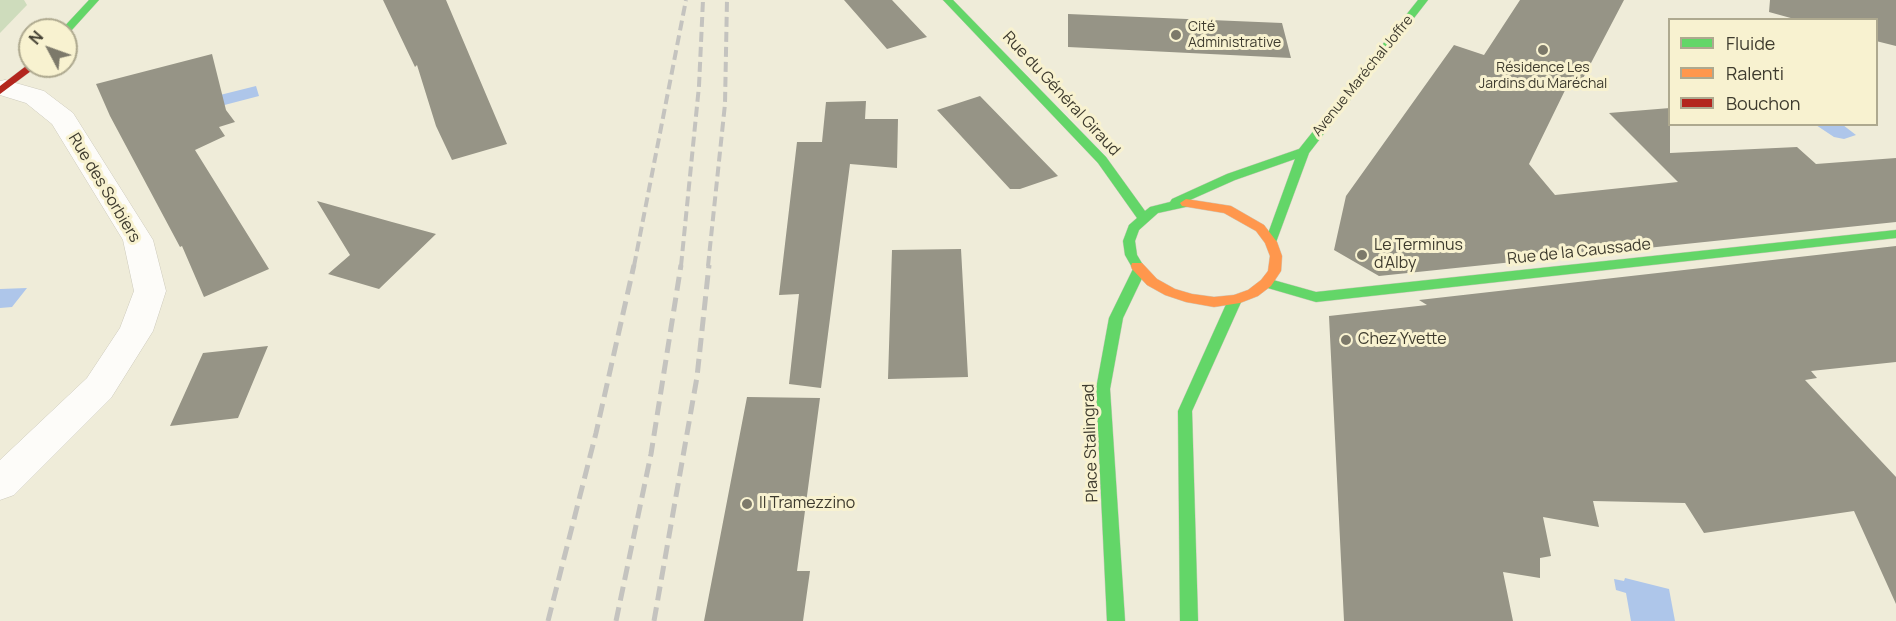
<!DOCTYPE html>
<meta charset="utf-8">
<style>
body{margin:0}
#map{position:relative;width:1896px;height:621px;overflow:hidden;background:#efecd9;font-family:Manrope,sans-serif}
canvas{display:block}
.legend{position:absolute;left:1668px;top:18px;width:210px;height:108px;box-sizing:border-box;background:#f8f2d0;border:2px solid #aea98f;margin:0;padding:8px 10px;list-style:none;font-size:18px;color:#3e3b2e}
.legend li{display:flex;align-items:center;gap:12px;height:30px}
.legend b{width:30px;border:2px solid #aea98f}
.north{position:absolute;left:18px;top:18px;width:60px;height:60px;box-sizing:border-box;background:#f8f2d0;border:2px solid #aea98f;border-radius:50%;rotate:311deg;font-size:16px;font-weight:700;line-height:24px;text-align:center;color:#3e3b2e}
.north::after{content:'';display:block;margin:auto;width:21px;height:27px;background:#7c796a;clip-path:polygon(50% 0,100% 100%,50% 72%,0 100%)}
</style>
<div id="map">
<canvas width="1896" height="621"></canvas>
<ul class="legend">
<li><b style="height:8px;background:#63d668"></b>Fluide</li>
<li><b style="height:8px;background:#ff974d"></b>Ralenti</li>
<li><b style="height:8px;background:#b3261e"></b>Bouchon</li>
</ul>
<div class="north">N</div>
</div>
<script>
const ctx = document.querySelector('canvas').getContext('2d');
ctx.lineJoin = 'round';
function fill(path, color) {
  ctx.fillStyle = color;
  ctx.fill(path, 'evenodd');
}
function toPath(rows) {
  const path = new Path2D();
  for (const r of rows) {
    path.moveTo(r[0], r[1]);
    for (let i = 2; i < r.length; i += 2) path.lineTo(r[i], r[i + 1]);
  }
  return path;
}
function trace(path, color, width, dash) {
  ctx.strokeStyle = color;
  ctx.lineWidth = width;
  ctx.lineCap = dash ? 'butt' : 'round';
  ctx.setLineDash(dash || []);
  ctx.stroke(path);
}
function drawText(font, color, halo, rows, align = 'center') {
  ctx.font = font + ' Manrope,sans-serif';
  ctx.lineWidth = 6;
  ctx.setLineDash([]);
  ctx.textBaseline = 'middle';
  ctx.strokeStyle = halo;
  ctx.fillStyle = color;
  for (const [text, x, y, turn = 0] of rows) {
    ctx.save();
    ctx.translate(x, y);
    ctx.rotate((+turn || 0) * Math.PI / 180);
    ctx.textAlign = isNaN(turn) ? turn : align;
    if (halo) ctx.strokeText(text, 0, 0);
    ctx.fillText(text, 0, 0);
    ctx.restore();
  }
}
fill(toPath([
 [0,0,24,0,27,5,0,33]
]), '#cedcbc');
fill(toPath([
 [256,86,259,96,213,108,212,97],
 [1816,125,1843,125,1856,135,1844,139,1834,137],
 [27,288,12,307,0,308,0,289],
 [1625,578,1669,589,1675,621,1631,621,1626,593,1616,590,1614,579,1624,581]
]), '#aec6ea');
fill(toPath([
 [383,0,446,0,507,144,452,160,436,126,417,65,415,67],
 [844,0,892,0,927,37,887,49],
 [1520,0,1624,0,1580,84,1572,76,1529,164,1555,195,1678,182,1609,113,1670,108,1670,153,1797,147,1816,164,1896,158,1896,222,1379,276,1334,250,1346,196,1454,45,1484,55],
 [1770,0,1896,0,1896,46,1876,41,1876,20,1798,20,1769,12],
 [1068,14,1282,23,1291,58,1068,47],
 [212,54,226,110,235,122,219,127,225,136,195,150,269,269,204,297,182,246,180,247,110,116,96,84],
 [980,96,1058,176,1020,189,1010,189,937,110],
 [866,101,865,119,898,119,897,168,850,164,821,388,789,384,799,294,779,295,797,142,822,142,826,102],
 [317,201,392,222,436,234,379,289,328,274,350,255],
 [1896,246,1896,362,1811,371,1817,378,1805,380,1896,477,1896,604,1854,511,1704,533,1685,503,1593,501,1599,527,1543,517,1551,556,1540,558,1540,578,1503,572,1513,621,1344,621,1329,316,1427,305,1419,300],
 [961,249,968,377,888,379,892,250],
 [268,346,238,418,170,426,203,353],
 [747,397,820,398,797,571,810,571,803,621,704,621]
]), '#969486');
const street = toPath([
 [5,80,44,91,73,113,153,240,166,291,153,331,111,398,14,495,0,500,0,460,87,378,120,328,134,291,123,240,52,124,26,103,0,95,0,81,5,80]
]);
const fast = toPath([
 [89,0,99,0,70,32,66,33,66,30,61,30,89,0],
 [943,0,953,0,1106,157,1145,211,1150,207,1170,202,1172,199,1227,174,1299,149,1418,0,1428,0,1309,153,1275,245,1271,246,1265,242,1295,159,1235,180,1190,200,1192,203,1190,206,1158,213,1139,230,1135,241,1137,255,1146,270,1123,318,1110,389,1125,621,1107,621,1096,389,1109,318,1133,269,1125,255,1123,241,1129,225,1137,218,1098,163,943,0],
 [1896,230,1896,238,1316,302,1261,286,1259,283,1266,278,1316,292,1896,230],
 [1235,295,1242,300,1192,411,1198,621,1180,621,1178,411,1228,300,1235,295]
]);
const slow = toPath([
 [1186,199,1231,206,1264,225,1277,242,1282,256,1281,271,1271,286,1258,296,1240,303,1214,307,1186,302,1165,295,1147,285,1132,269,1131,266,1132,263,1142,263,1157,279,1175,289,1192,294,1214,297,1234,295,1248,290,1261,280,1268,271,1270,256,1265,243,1256,231,1224,213,1182,206,1180,203,1186,199]
]);
const jam = toPath([
 [30,63,30,66,36,66,35,68,0,94,0,86,30,63]
]);
trace(street, '#cdcabc', 1);
trace(fast, '#cdcabc', 1);
trace(slow, '#cdcabc', 1);
trace(jam, '#cdcabc', 1);
fill(street, '#fdfcf9');
fill(fast, '#63d668');
fill(slow, '#ff974d');
fill(jam, '#b3261e');
trace(toPath([
 [634,266,686,0],
 [681,266,699,86,703,0],
 [708,266,725,104,727,0]
]), '#c4c3bf', 4, [10, 5]);
trace(toPath([
 [548,621,596,433,634,265],
 [616,621,651,454,681,265],
 [654,621,697,377,709,265]
]), '#c4c3bf', 5, [14, 7]);
for (const [x, y, r, color] of [
 [1176,35,6,"#7c796a"],
 [1543,50,6,"#7c796a"],
 [1362,255,6,"#7c796a"],
 [1346,340,6,"#7c796a"],
 [747,504,6,"#7c796a"]
]) {
  const dot = new Path2D();
  dot.arc(x, y, r, 0, 2 * Math.PI);
  ctx.fillStyle = color;
  ctx.fill(dot);
  trace(dot, '#f8f2d0', 2);
}
drawText('14px', '#3e3b2e', '#f8f2d0', [
 ["Cité",1188,27],
 ["Administrative",1188,43],
 ["Résidence Les",1543,68,"center"],
 ["Jardins du Maréchal",1543,84,"center"]
], 'left');
drawText('14px', '#3e3b2e', '#f8f2d0', [
 ["Avenue Maréchal Joffre",1363,76,-51]
]);
drawText('16px', '#3e3b2e', '#f8f2d0', [
 ["Rue du Général Giraud",1061,94,47],
 ["Rue des Sorbiers",104,188,59],
 ["Rue de la Caussade",1579,252,-6],
 ["Place Stalingrad",1091,443,-92]
]);
drawText('16px', '#3e3b2e', '#f8f2d0', [
 ["Le Terminus",1374,246],
 ["d'Alby",1374,264],
 ["Chez Yvette",1358,340],
 ["Il Tramezzino",759,504]
], 'left');
</script>
